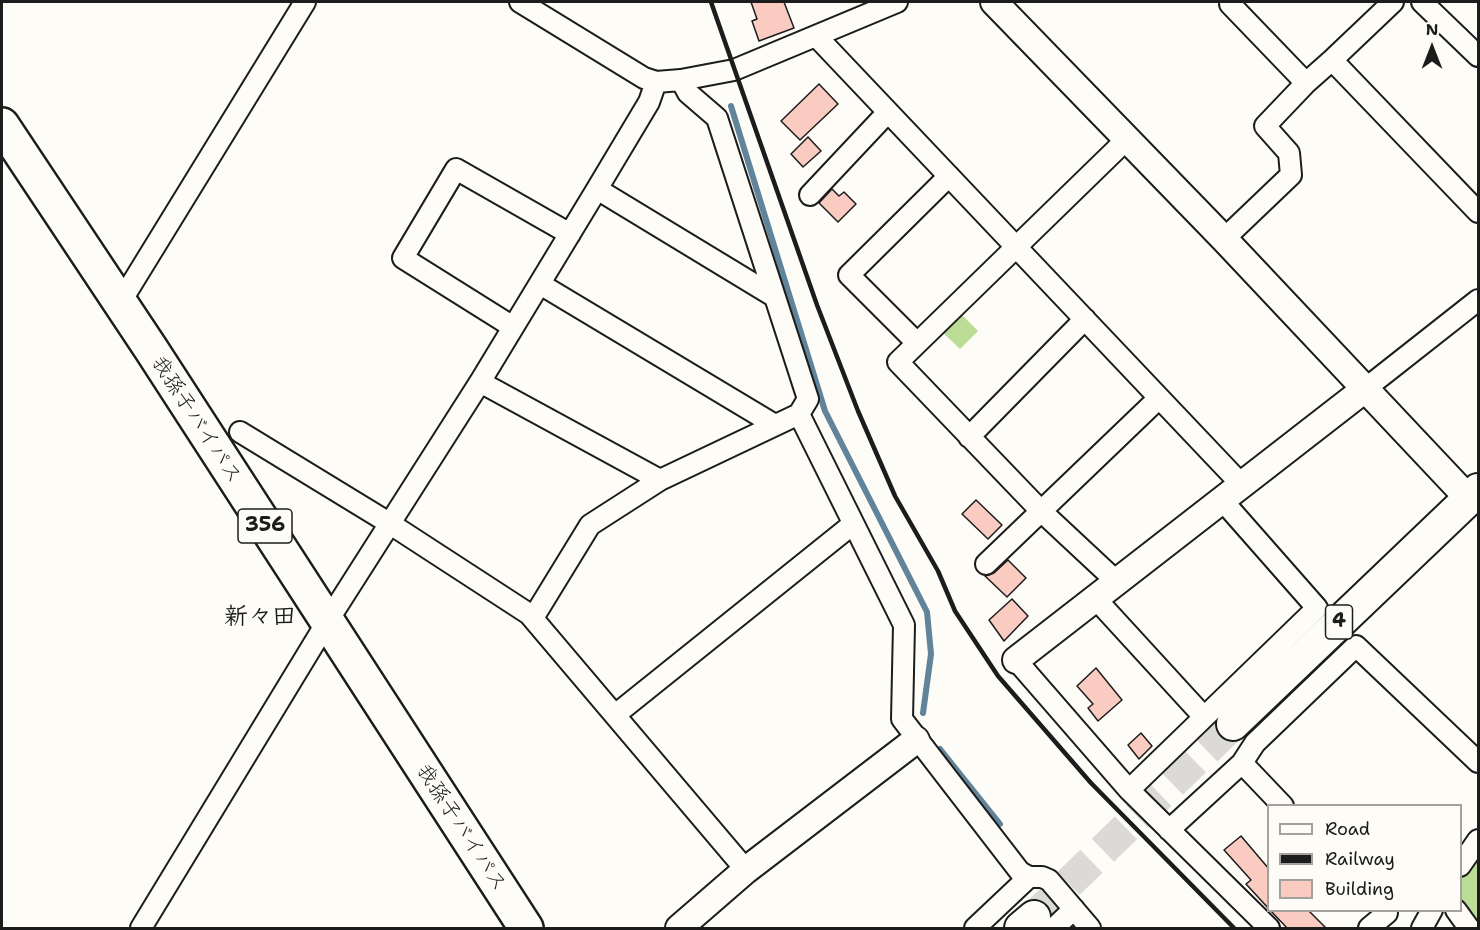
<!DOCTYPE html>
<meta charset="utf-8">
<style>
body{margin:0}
#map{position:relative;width:1480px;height:930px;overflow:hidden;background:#fdfcf7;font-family:"Shantell Sans",sans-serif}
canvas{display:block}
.frame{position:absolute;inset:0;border:3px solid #1c1c1c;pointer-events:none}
.legend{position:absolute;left:1267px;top:804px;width:195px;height:108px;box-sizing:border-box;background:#fdfcf7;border:2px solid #a3a29f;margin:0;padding:8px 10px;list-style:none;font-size:18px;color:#1c1c1c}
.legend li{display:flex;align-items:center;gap:12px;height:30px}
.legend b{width:30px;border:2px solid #a3a29f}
.north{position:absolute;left:1402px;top:18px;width:60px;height:60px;-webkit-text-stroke:4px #fdfcf7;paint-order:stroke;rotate:0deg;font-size:16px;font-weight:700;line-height:24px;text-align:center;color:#1c1c1c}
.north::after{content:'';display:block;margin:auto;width:21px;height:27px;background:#1c1c1c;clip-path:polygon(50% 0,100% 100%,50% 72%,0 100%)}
</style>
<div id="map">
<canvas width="1480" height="930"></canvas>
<div class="frame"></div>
<ul class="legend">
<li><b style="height:8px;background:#fdfcf7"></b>Road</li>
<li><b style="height:8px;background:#1c1c1c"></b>Railway</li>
<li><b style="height:16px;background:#facbc0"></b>Building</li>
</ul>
<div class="north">N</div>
</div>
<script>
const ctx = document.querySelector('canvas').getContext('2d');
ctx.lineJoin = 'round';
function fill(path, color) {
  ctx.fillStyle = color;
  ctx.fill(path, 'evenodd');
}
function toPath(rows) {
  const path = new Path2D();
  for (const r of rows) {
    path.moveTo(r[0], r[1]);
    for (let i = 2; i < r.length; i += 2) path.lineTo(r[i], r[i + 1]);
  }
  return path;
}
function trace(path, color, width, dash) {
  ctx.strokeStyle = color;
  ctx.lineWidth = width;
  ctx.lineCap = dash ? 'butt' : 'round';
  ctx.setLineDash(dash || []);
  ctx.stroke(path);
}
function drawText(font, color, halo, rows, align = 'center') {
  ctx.font = font + ' "Shantell Sans","Klee One",sans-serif';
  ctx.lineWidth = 4.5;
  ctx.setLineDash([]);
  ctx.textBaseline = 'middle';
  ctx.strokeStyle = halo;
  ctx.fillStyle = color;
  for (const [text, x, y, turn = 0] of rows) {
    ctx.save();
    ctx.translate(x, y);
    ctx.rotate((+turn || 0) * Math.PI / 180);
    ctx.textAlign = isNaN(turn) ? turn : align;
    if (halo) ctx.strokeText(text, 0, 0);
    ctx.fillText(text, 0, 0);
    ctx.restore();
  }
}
fill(toPath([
 [958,311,978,331,960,349,939,329],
 [1478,840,1478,928,1469,928,1460,910,1461,866]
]), '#bcdd96');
trace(toPath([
 [731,106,825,411,927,612,931,654,923,713],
 [940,749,1000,824]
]), '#61849b', 6);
const building = toPath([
 [751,2,784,2,794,28,759,41,752,21,757,19,751,2],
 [819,84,838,104,800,140,781,121,819,84],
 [808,137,821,151,803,167,791,154,808,137],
 [832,189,839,196,844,192,856,204,838,222,819,203,832,189],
 [976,500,1002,525,988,539,962,514,976,500],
 [1008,560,1026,578,1007,597,985,576,994,573,1008,560],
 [1012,599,1028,616,1004,641,989,620,1012,599],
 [1096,668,1122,700,1098,721,1088,708,1093,704,1077,686,1096,668],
 [1141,733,1152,746,1139,759,1128,745,1141,733],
 [1241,836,1269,869,1269,909,1246,884,1251,880,1224,850,1241,836],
 [1270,910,1308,910,1326,928,1287,928,1270,910]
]);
fill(building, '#facbc0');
trace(building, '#1c1c1c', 1.5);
trace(toPath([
 [1034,917,1233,724]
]), '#dbdad6', 32, [32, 16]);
const minor = toPath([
 [520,2,644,78,656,82,681,80,734,70,897,2],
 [1422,2,1478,56],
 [1230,4,1306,83],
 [817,37,1241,484],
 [1332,60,1393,2],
 [681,80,688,93,717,118,808,399,799,414,904,625,902,719,1020,872,1029,877,1042,877,1049,880,1090,928],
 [597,189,775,297],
 [810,195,888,112],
 [1224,239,1291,175,1289,153,1265,126,1306,83,1332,60,1478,212],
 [540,284,775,425],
 [120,303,305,2],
 [513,327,403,258,456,169,570,234],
 [917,343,849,275,949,176],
 [480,382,660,480,799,414],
 [1365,389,1478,300],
 [240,432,389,523,529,614,746,870],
 [969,437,1085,319],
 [986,564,1159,398],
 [1116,581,1041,511,898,362,1127,139],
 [1095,598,1204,717],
 [533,618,590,525,660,480],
 [1016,660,1129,790,1269,928],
 [615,715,853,524],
 [1242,763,1283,806],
 [1129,790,1317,608,1222,500],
 [1169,830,1242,763,1255,743,1356,646,1478,762],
 [1460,866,1478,840],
 [1456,910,1469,928],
 [141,928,327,622,480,382,597,189,649,102,656,82],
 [975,928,1029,877],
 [1054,928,1074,909],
 [1369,928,1387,913,1384,910],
 [1422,928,1432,910]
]);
const tertiary = toPath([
 [994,2,1224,239,1469,499],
 [1016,660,1365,389],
 [679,928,746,870,916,740]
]);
const primary = toPath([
 [1233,724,1478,490],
 [1021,928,1034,917]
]);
const trunk = toPath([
 [2,125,151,349,526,928]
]);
trace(minor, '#1c1c1c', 24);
trace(tertiary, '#1c1c1c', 30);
trace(primary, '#1c1c1c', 36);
trace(trunk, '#1c1c1c', 38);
trace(minor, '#fdfcf7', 20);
trace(tertiary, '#fdfcf7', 26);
trace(primary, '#fdfcf7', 32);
trace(trunk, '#fdfcf7', 33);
trace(toPath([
 [711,2,817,305,858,411,895,496,938,571,955,611,998,676,1091,783,1234,928]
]), '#1c1c1c', 4.5);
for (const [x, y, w] of [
 [265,526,54],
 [1339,622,27]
]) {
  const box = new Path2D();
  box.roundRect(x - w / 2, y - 17, w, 34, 4.5);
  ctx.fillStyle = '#fdfcf7';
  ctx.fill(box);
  trace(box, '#1c1c1c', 1.5);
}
drawText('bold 20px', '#1c1c1c', null, [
 ["356",265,526],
 ["4",1339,622]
]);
drawText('21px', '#1c1c1c', '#fdfcf7', [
 ["我孫子バイパス",196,420,57],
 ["我孫子バイパス",461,828,57]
]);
drawText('bold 24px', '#1c1c1c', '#fdfcf7', [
 ["新々田",260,618]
]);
</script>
